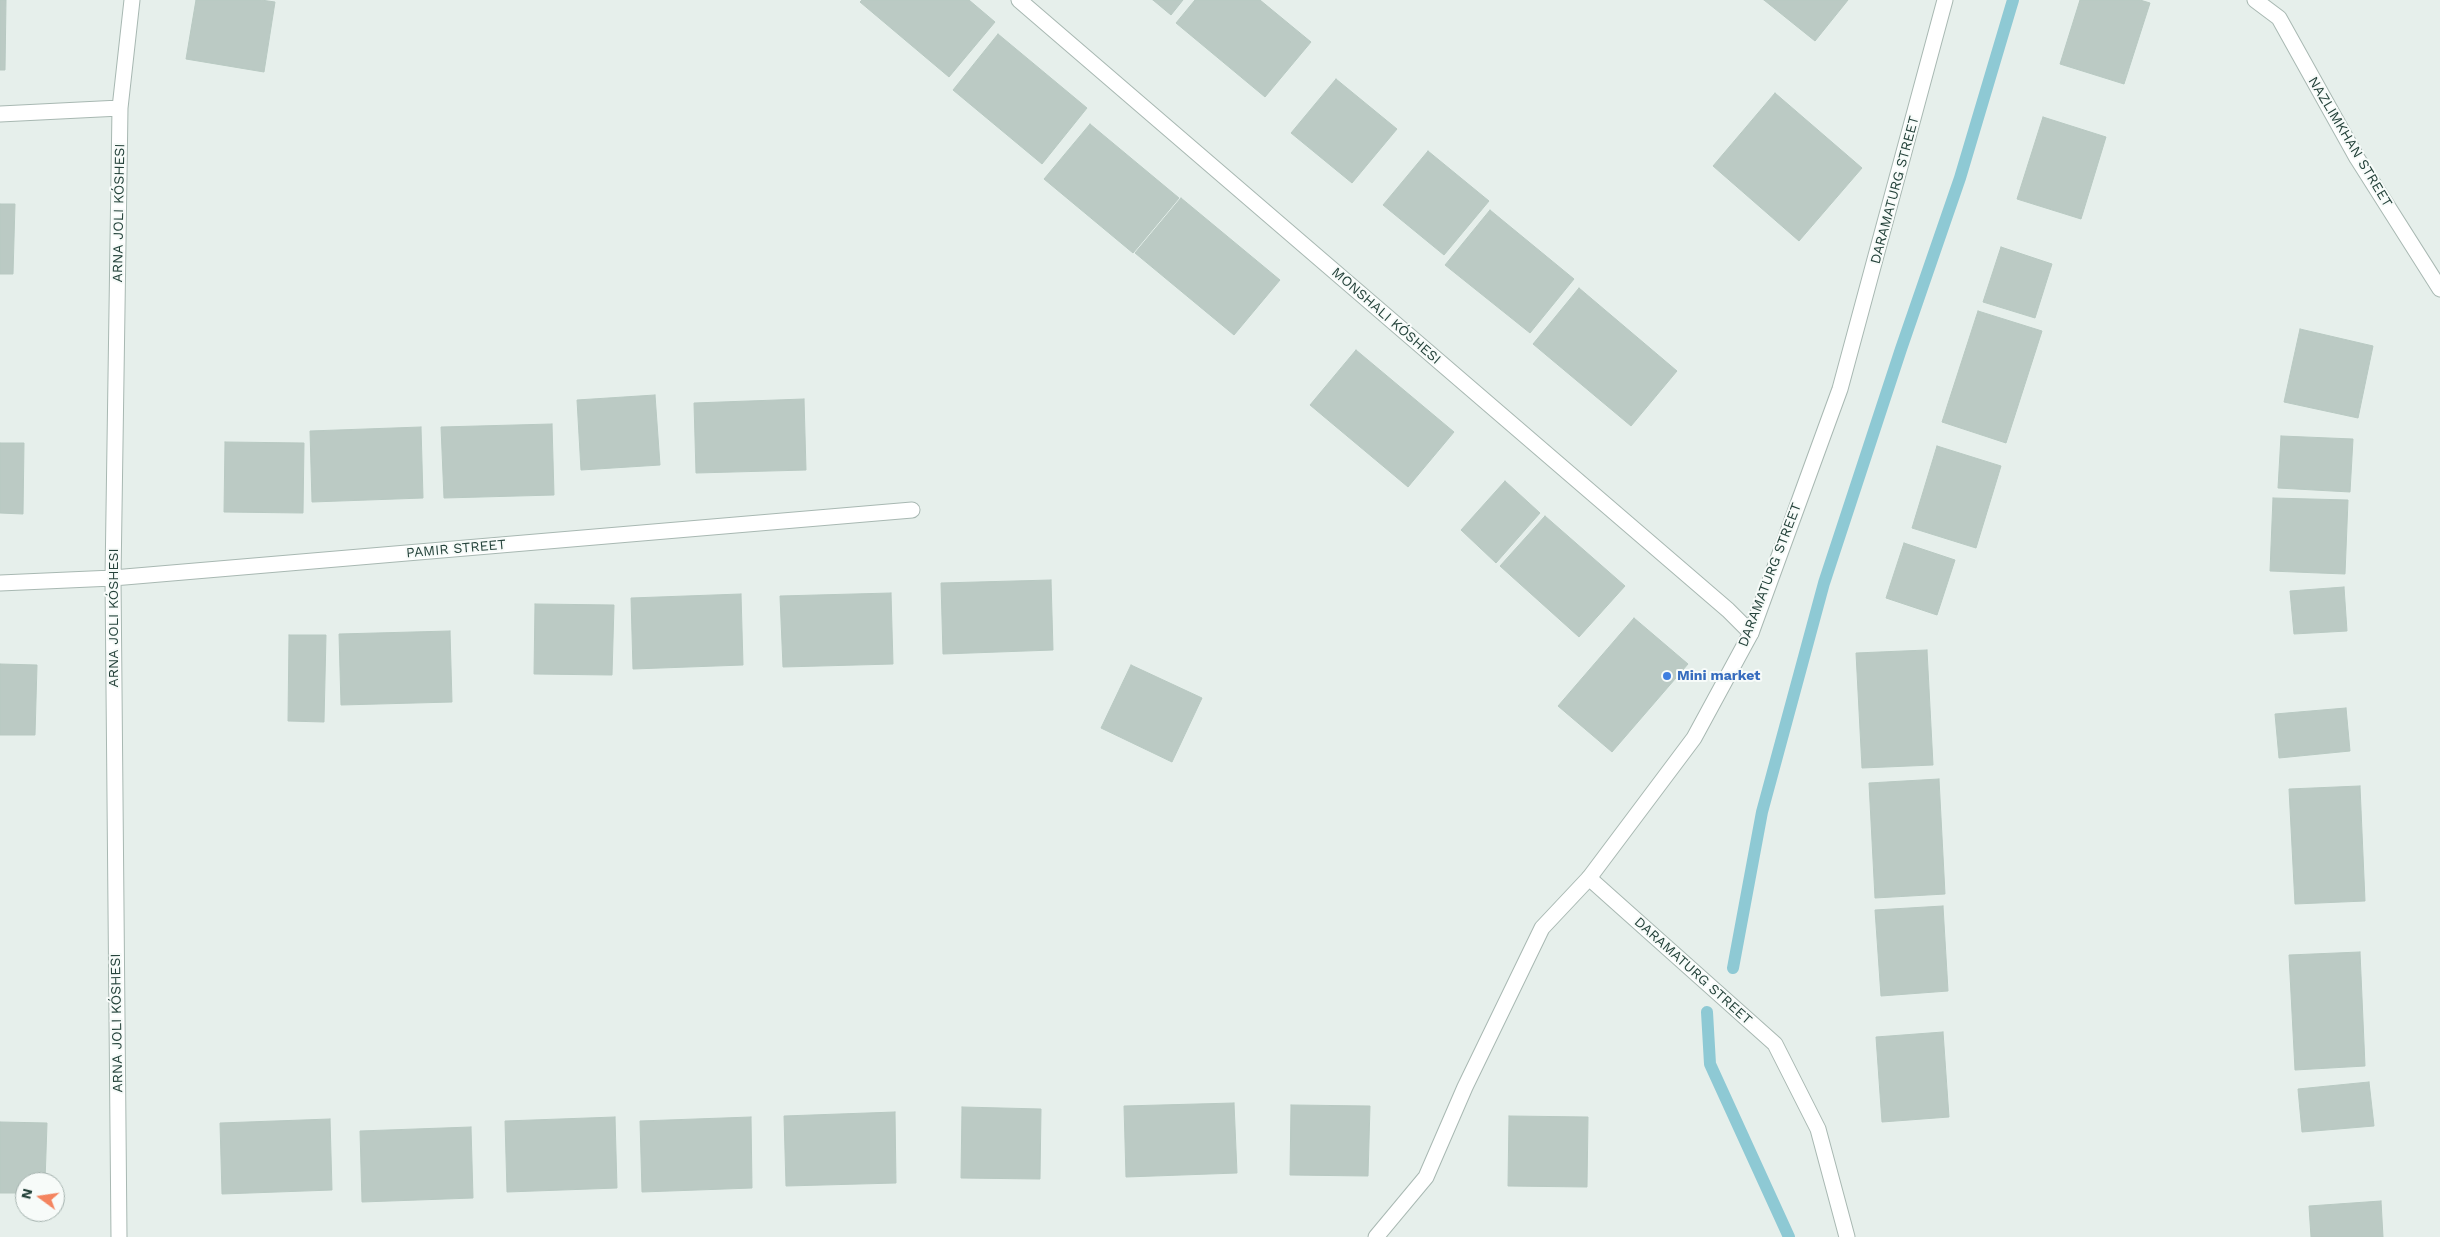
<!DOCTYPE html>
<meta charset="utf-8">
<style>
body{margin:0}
#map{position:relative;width:2440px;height:1237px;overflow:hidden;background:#e6efeb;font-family:"Work Sans",sans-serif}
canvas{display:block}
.north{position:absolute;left:15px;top:1172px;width:50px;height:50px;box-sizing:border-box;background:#f7fbf9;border:1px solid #a3b1ad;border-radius:50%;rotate:284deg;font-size:14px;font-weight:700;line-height:20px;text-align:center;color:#24423a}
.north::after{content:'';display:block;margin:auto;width:18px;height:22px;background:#f4845f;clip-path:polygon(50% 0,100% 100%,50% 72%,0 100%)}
</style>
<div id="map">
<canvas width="2440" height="1237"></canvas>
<div class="north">N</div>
</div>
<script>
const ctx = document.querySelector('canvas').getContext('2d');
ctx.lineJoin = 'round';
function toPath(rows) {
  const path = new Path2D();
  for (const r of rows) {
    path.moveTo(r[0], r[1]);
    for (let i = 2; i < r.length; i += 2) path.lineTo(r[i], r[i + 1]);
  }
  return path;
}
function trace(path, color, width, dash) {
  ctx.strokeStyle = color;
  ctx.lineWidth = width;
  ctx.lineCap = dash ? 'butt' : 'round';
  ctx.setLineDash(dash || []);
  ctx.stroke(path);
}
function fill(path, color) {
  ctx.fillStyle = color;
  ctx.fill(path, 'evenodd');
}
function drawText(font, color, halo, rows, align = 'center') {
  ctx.font = font + ' "Work Sans",sans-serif';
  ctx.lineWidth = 4;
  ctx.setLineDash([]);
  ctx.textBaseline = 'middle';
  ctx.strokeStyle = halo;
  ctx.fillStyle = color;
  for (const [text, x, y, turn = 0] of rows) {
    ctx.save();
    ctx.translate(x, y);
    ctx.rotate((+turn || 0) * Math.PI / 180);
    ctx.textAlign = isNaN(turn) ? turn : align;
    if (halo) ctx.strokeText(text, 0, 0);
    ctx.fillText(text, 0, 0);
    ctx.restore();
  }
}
trace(toPath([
 [1733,968,1762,812,1824,583,1901,349,1960,178,2013,0],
 [1707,1012,1710,1064,1789,1237]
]), '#8ec9d4', 12);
const building = toPath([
 [0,0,6,0,5,70,0,70,0,0],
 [196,0,261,0,275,2,264,72,186,59,196,0],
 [862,0,969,0,995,22,949,77,860,2,862,0],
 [1153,0,1183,0,1171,15,1153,0],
 [1195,0,1260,0,1311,42,1265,97,1176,23,1195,0],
 [1764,0,1848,0,1815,41,1764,0],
 [2080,0,2140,0,2150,3,2124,84,2060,64,2080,0],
 [998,34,1087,108,1042,164,953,90,998,34],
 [1336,79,1397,129,1352,183,1291,133,1336,79],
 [1775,93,1862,168,1799,241,1713,166,1775,93],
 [2043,117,2106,137,2081,219,2017,199,2043,117],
 [1090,124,1179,198,1133,253,1044,179,1090,124],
 [1428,151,1489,201,1444,255,1383,205,1428,151],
 [1181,198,1280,280,1234,335,1135,253,1181,198],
 [0,204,15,204,13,274,0,274,0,204],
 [1490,210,1574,279,1530,333,1445,265,1490,210],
 [2001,247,2052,264,2035,318,1983,302,2001,247],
 [1579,288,1677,371,1631,426,1533,344,1579,288],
 [1978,311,2042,331,2006,443,1942,422,1978,311],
 [2300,329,2373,346,2358,418,2284,402,2300,329],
 [1356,350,1454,432,1408,487,1310,405,1356,350],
 [655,395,660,465,581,470,577,400,655,395],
 [804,399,806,470,696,473,694,403,804,399],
 [552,424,554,495,444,498,441,427,552,424],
 [421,427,423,498,312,502,310,431,421,427],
 [2281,436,2353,439,2350,492,2278,488,2281,436],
 [225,442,304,443,303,513,224,512,225,442],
 [0,443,24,443,23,514,0,513,0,443],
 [1937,446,2001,466,1976,548,1912,528,1937,446],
 [1505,481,1540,513,1496,563,1461,530,1505,481],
 [2273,498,2348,500,2345,574,2270,571,2273,498],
 [1545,516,1625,586,1579,637,1500,566,1545,516],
 [1904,543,1955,560,1937,615,1886,598,1904,543],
 [1051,580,1053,650,943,654,941,583,1051,580],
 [2344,587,2347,631,2294,634,2290,591,2344,587],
 [891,593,893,664,783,667,780,596,891,593],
 [741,594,743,665,633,669,631,598,741,594],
 [535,604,614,605,612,675,534,674,535,604],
 [1634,618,1688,664,1612,752,1558,706,1634,618],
 [450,631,452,702,341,705,339,634,450,631],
 [289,635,326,635,324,722,288,721,289,635],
 [1927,650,1933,765,1862,768,1856,653,1927,650],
 [0,664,37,665,35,735,0,735,0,664],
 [1131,665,1202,698,1172,762,1101,728,1131,665],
 [2346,708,2350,751,2279,758,2275,714,2346,708],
 [1939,779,1945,894,1875,898,1869,783,1939,779],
 [2360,786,2365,901,2295,904,2289,789,2360,786],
 [1943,906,1948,991,1881,996,1875,910,1943,906],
 [2360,952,2365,1066,2295,1070,2289,955,2360,952],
 [1943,1032,1949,1117,1882,1122,1876,1037,1943,1032],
 [2369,1082,2374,1126,2302,1132,2298,1089,2369,1082],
 [1234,1103,1237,1173,1126,1177,1124,1106,1234,1103],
 [1291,1105,1370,1106,1368,1176,1290,1175,1291,1105],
 [962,1107,1041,1109,1040,1179,961,1178,962,1107],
 [895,1112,896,1183,786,1186,784,1116,895,1112],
 [1509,1116,1588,1117,1587,1187,1508,1186,1509,1116],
 [615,1117,617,1188,507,1192,505,1121,615,1117],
 [751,1117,752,1188,642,1192,640,1121,751,1117],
 [330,1119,332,1190,222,1194,220,1123,330,1119],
 [0,1122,47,1123,45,1182,25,1182,25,1193,0,1193,0,1122],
 [471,1127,473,1198,362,1202,360,1131,471,1127],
 [2381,1201,2383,1237,2311,1237,2309,1206,2381,1201]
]);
fill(building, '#bbcac4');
trace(building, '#b8c9c2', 1);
const minor = toPath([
 [1019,0,1728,610,1751,633],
 [2255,0,2279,18,2357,158,2440,289],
 [0,114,120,108],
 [0,583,113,578,912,510],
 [1589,878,1775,1044,1818,1129,1847,1237],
 [119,1237,113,578,120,108,132,0]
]);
const tertiary = toPath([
 [1376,1237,1426,1177,1465,1087,1542,928,1589,878,1694,738,1751,633,1840,389,1945,0]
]);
trace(minor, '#a8b8b2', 17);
trace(tertiary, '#a8b8b2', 17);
trace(minor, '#fff', 15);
trace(tertiary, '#fff', 15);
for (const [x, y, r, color] of [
 [1667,676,5,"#3f7fe0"]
]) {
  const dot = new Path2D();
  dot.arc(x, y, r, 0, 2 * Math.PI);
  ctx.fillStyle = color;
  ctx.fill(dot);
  trace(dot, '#f7fbf9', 2);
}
drawText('14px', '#24423a', '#f7fbf9', [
 ["NAZLIMKHAN STREET",2350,142,59],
 ["DARAMATURG STREET",1895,190,-75],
 ["ARNA JOLI KÓSHESI",119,213,-89],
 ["MONSHALI KÓSHESI",1386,316,41],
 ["PAMIR STREET",456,549,-5],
 ["DARAMATURG STREET",1770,575,-69],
 ["ARNA JOLI KÓSHESI",114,618,-90],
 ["DARAMATURG STREET",1693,971,42],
 ["ARNA JOLI KÓSHESI",117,1023,-91]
]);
drawText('bold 14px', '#366cbe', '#f7fbf9', [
 ["Mini market",1677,676]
], 'left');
</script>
